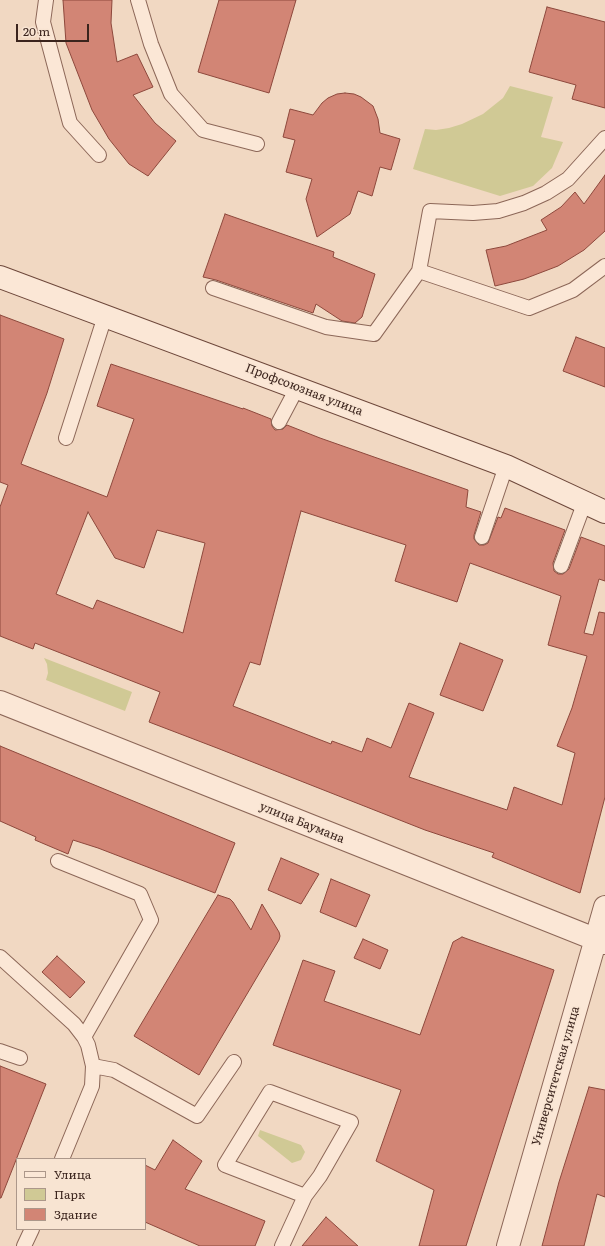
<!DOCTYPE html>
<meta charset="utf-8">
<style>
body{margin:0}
#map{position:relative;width:605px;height:1246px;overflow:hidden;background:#f1d8c2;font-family:Literata,serif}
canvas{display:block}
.legend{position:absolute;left:16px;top:1158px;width:130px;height:72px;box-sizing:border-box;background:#f8e4d2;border:1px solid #ac978a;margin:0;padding:5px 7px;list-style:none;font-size:12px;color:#3b241d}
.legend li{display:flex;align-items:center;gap:8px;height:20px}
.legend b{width:20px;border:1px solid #ac978a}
.scale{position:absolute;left:16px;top:24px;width:73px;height:18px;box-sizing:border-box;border:2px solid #3b241d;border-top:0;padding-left:5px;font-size:12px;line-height:14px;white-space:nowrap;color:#3b241d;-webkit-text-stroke:3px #f8e4d2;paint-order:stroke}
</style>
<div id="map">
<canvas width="605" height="1246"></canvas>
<ul class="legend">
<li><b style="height:5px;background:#fbe7d6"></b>Улица</li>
<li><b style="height:11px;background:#d0c995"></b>Парк</li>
<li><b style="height:11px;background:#d28575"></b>Здание</li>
</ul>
<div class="scale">20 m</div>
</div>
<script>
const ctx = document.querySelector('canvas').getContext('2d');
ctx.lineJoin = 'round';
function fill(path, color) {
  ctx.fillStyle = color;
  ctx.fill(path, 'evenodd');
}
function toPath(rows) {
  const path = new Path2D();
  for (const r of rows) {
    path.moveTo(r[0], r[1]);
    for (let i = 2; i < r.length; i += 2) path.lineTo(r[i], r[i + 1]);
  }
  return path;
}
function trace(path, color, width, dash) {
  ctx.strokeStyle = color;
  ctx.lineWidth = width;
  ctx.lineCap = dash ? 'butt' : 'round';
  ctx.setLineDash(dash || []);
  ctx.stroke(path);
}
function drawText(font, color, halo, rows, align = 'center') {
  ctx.font = font + ' Literata,serif';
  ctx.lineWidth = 3;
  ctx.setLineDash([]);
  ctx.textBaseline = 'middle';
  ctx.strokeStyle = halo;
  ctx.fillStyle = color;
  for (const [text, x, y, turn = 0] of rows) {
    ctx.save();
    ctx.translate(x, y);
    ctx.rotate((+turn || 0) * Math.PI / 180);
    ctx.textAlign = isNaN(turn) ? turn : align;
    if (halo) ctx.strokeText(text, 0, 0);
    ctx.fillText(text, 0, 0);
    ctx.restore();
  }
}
fill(toPath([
 [510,86,553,97,541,137,563,142,552,168,533,186,500,196,413,169,425,129,436,130,449,128,462,124,483,114,503,98],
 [44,658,132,692,125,711,46,680,48,673,47,664],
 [260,1130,301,1145,305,1152,301,1160,292,1163,258,1136]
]), '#d0c995');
const building = toPath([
 [63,0,112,0,111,23,117,62,137,54,153,87,133,95,155,123,176,141,148,176,129,164,109,139,92,110,66,43,63,0],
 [219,0,296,0,269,93,198,72,219,0],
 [547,7,605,22,605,108,572,99,576,85,529,72,547,7],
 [345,93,354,94,361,97,373,106,378,119,380,133,400,139,391,170,380,167,372,196,358,191,350,214,317,237,306,199,312,179,286,172,295,140,283,137,290,109,313,115,322,103,328,98,337,94,345,93],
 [605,175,605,231,584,250,558,266,524,279,495,286,486,250,506,246,547,230,541,220,561,207,575,192,584,204,605,175],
 [225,214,334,252,333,257,375,274,362,317,355,323,342,321,316,304,313,313,216,280,203,277,225,214],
 [0,315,64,339,47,393,21,464,107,497,134,419,97,406,111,364,243,409,243,408,271,419,272,426,275,430,283,429,287,425,320,438,468,490,466,507,481,512,474,535,474,539,479,545,484,545,488,543,498,517,501,518,505,508,565,530,553,563,554,571,558,574,563,574,569,569,581,537,605,546,605,581,599,579,584,633,593,635,599,612,605,613,605,797,580,893,492,857,494,853,425,830,217,748,149,722,160,692,35,643,33,649,0,636,0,507,8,485,0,482,0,315],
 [301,511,406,545,395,581,457,602,470,563,561,596,548,645,587,656,572,708,557,746,575,753,562,805,514,787,507,810,409,777,434,713,409,703,391,748,367,738,362,752,332,741,331,744,233,706,250,662,260,665,301,511],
 [88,512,115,558,144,568,157,530,205,543,183,633,97,600,93,609,56,594,88,512],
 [576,337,605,348,605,387,563,371,576,337],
 [460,643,503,660,483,711,440,695,460,643],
 [0,746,235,843,215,893,98,848,73,840,68,854,35,840,36,837,0,821,0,746],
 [281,858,319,874,301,904,268,890,281,858],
 [331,879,370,895,356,927,320,912,331,879],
 [218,895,230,899,233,902,251,930,262,904,279,932,280,936,279,940,199,1075,134,1036,218,895],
 [462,937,554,970,466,1246,419,1246,434,1190,376,1161,401,1090,273,1045,303,960,335,971,324,1001,420,1035,453,942,462,937],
 [363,939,388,950,380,969,354,958,363,939],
 [57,956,85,982,70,998,42,972,57,956],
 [0,1066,46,1084,1,1198,0,1198,0,1066],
 [589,1087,605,1090,605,1197,597,1194,584,1246,542,1246,559,1182,589,1087],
 [173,1140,202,1161,185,1189,265,1221,255,1246,200,1246,145,1222,145,1165,155,1170,173,1140],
 [326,1217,358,1246,302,1246,326,1217]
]);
fill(building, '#d28575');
trace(building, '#8d483c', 1);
const lane = toPath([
 [46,0,43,22,70,123,99,155],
 [138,0,151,44,171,94,203,130,257,144],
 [419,271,529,308,573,290,605,266],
 [213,288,326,327,374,334,419,271,430,211,473,213,498,211,524,203,546,193,568,179,605,138],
 [279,422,297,388],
 [66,438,105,316],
 [482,537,506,466],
 [561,566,584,504],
 [58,861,140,894,151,920,84,1037],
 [0,957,74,1024,84,1037,88,1045,93,1066,92,1086,62,1159],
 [0,1051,20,1058],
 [93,1066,114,1070,197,1116,234,1062],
 [24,1246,32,1229],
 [282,1246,305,1196,320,1176,351,1122,270,1092,225,1165,305,1196]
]);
const street = toPath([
 [0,702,605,943],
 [508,1246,605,907]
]);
const secondary = toPath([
 [0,277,506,466,605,512]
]);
trace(lane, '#8c6758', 16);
trace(street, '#8c6758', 24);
trace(secondary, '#6e483b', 24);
trace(lane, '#fbe7d6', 14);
trace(street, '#fbe7d6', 22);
trace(secondary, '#fbe7d6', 22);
drawText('12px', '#3b241d', '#f8e4d2', [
 ["Профсоюзная улица",304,390,21],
 ["улица Баумана",302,823,22],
 ["Университетская улица",556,1076,-74]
]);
</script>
